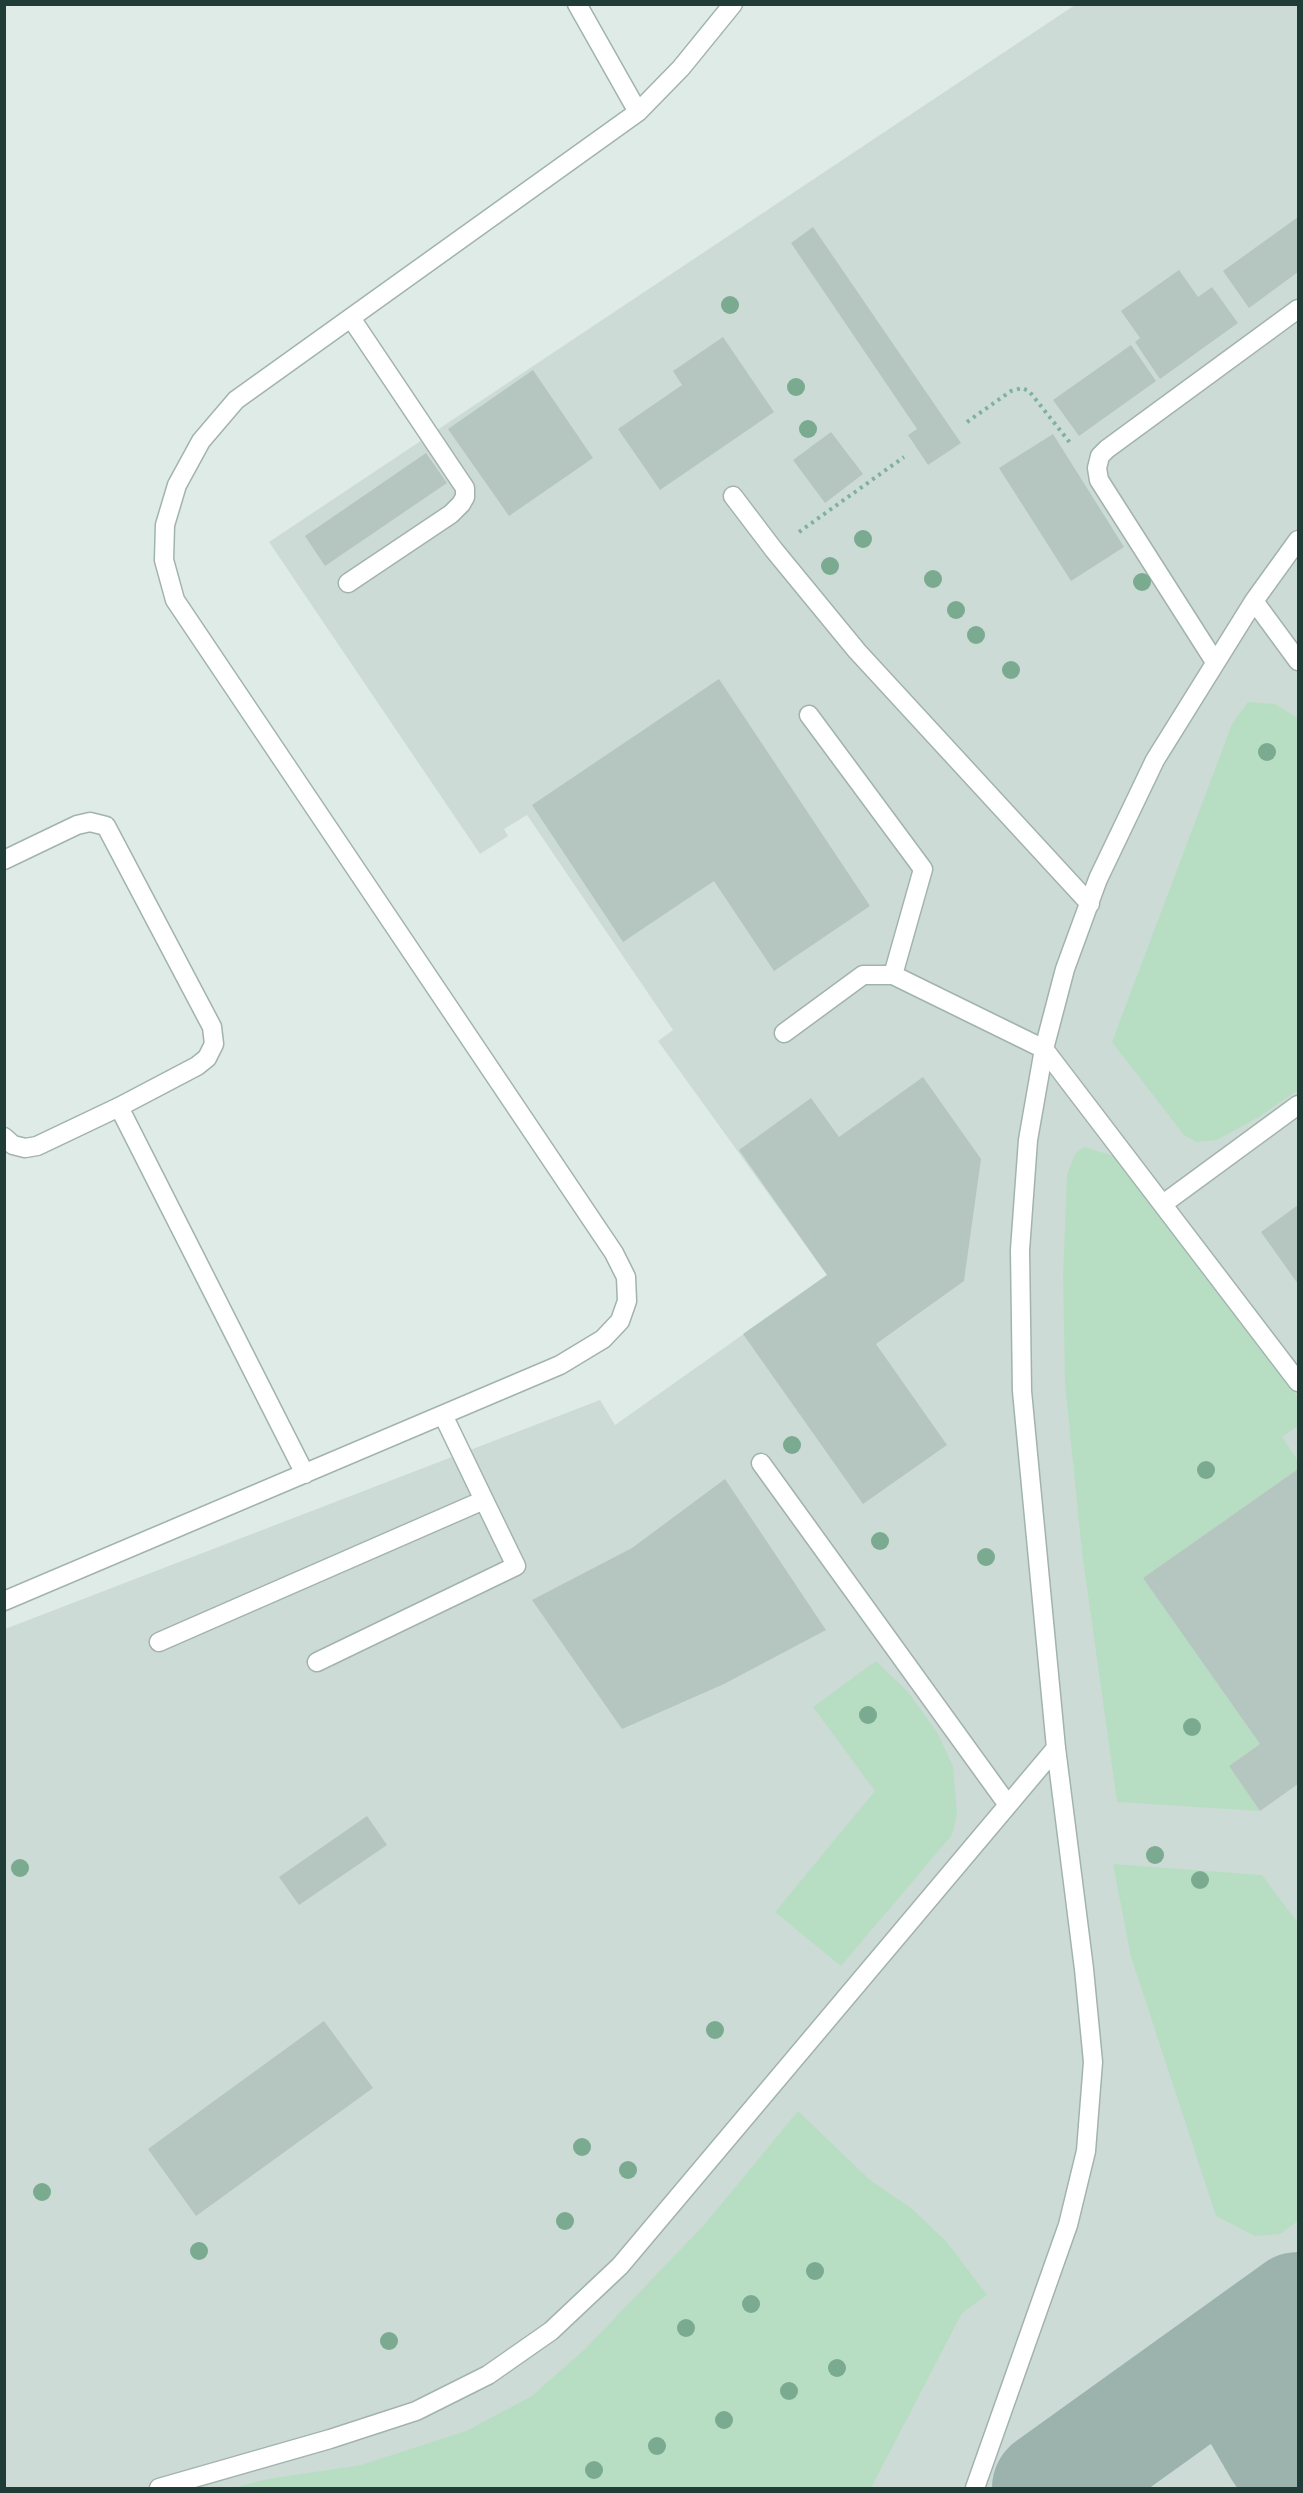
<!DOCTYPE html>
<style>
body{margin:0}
#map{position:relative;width:1303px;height:2493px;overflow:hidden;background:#dfebe7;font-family:"Noto Sans",sans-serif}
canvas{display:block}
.frame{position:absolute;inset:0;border:6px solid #1f3c36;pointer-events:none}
</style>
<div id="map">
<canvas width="1303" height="2493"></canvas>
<div class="frame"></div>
</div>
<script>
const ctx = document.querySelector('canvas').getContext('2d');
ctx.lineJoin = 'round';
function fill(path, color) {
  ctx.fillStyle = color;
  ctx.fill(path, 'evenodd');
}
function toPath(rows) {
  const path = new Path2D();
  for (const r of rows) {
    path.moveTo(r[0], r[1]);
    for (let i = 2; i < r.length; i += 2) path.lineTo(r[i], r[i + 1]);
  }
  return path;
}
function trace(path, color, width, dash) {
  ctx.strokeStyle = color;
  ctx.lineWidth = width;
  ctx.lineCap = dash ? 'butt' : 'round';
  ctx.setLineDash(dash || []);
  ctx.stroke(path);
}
fill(toPath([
 [1075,5,1298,5,1298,2488,5,2488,5,1629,600,1400,615,1425,827,1275,658,1041,673,1030,527,815,504,829,508,836,480,854,269,542]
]), '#cddbd6');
fill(toPath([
 [1248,702,1275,704,1298,718,1298,1090,1259,1117,1217,1140,1196,1142,1184,1135,1112,1042,1232,724],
 [1084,1147,1114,1156,1128,1172,1298,1397,1298,1426,1282,1437,1298,1461,1298,1469,1143,1578,1260,1744,1229,1766,1260,1811,1117,1802,1082,1552,1065,1384,1063,1274,1067,1174,1075,1154],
 [876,1661,908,1692,937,1732,953,1766,957,1814,952,1835,841,1966,775,1912,875,1791,813,1707],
 [1113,1864,1262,1875,1298,1923,1298,2221,1280,2234,1255,2236,1216,2216,1131,1957],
 [798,2111,870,2180,911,2208,946,2241,987,2295,962,2313,871,2488,233,2488,267,2479,361,2465,466,2431,532,2396,585,2349,704,2225]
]), '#b7dec3');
trace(toPath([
 [1251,2344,1252,2383,1260,2413,1282,2451,1298,2467],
 [1050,2488,1298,2310]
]), '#9cb2ac', 116);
fill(toPath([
 [1298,217,1298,272,1249,308,1223,271],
 [813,227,961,443,928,465,908,435,917,429,791,243],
 [1179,270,1198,297,1212,287,1238,323,1160,379,1135,342,1140,338,1121,311],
 [723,337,774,412,660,490,618,429,682,385,673,371],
 [1131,345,1156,381,1079,436,1053,400],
 [533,370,593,458,509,516,448,429],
 [831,432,863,474,825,503,793,460],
 [1053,434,1124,547,1071,581,999,468],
 [426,453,447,483,325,566,305,536],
 [719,679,870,906,774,971,714,881,623,942,532,805],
 [923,1077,981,1159,964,1281,876,1344,947,1445,863,1504,743,1334,827,1275,739,1150,811,1098,839,1137],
 [1298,1205,1298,1284,1261,1232],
 [1298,1469,1298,1784,1260,1811,1229,1766,1260,1744,1143,1578],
 [725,1479,826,1630,724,1684,622,1729,532,1600,632,1548],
 [367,1816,387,1845,299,1905,279,1877],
 [324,2021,373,2088,196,2216,148,2149]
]), '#b5c6c0');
const minor = toPath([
 [577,4,638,112],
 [733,496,774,550,857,651,1090,904],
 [348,583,451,514,461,504,465,497,465,488,351,318],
 [1254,601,1298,661],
 [1215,662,1099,480,1097,468,1100,456,1107,449,1298,309],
 [809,715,923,869,893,975],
 [4,860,77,825,90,822,106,826,212,1027,214,1044,207,1058,197,1066,119,1107,37,1146,25,1148,13,1145,4,1137],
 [784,1033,863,975,893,975,1044,1049,1298,1382],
 [119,1107,305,1474],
 [1163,1204,1298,1105],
 [761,1463,1008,1805],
 [4,1601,560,1365,603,1339,620,1321,627,1301,626,1277,614,1253,175,600,164,560,165,525,177,485,201,441,236,400,638,112,681,68,733,4],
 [159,1642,484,1500,443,1415],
 [317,1662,516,1566,484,1500],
 [159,2488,330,2439,416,2411,488,2375,551,2331,620,2266,1056,1748],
 [975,2488,1068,2225,1086,2151,1093,2062,1084,1969,1056,1748,1022,1391,1020,1250,1028,1140,1044,1049,1065,969,1098,879,1155,760,1254,601,1298,540]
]);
trace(minor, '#a2b3ae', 21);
trace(toPath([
 [967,422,1011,391,1022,388,1029,391,1071,444],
 [799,532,904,457]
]), '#7eb1a3', 4, [3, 4.5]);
trace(minor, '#fff', 18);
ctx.fillStyle = '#7aaa90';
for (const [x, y] of [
 [730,305],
 [796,387],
 [808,429],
 [863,539],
 [830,566],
 [933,579],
 [1142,582],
 [956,610],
 [976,635],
 [1011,670],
 [1267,752],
 [792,1445],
 [1206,1470],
 [880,1541],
 [986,1557],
 [868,1715],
 [1192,1727],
 [1155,1855],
 [20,1868],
 [1200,1880],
 [715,2030],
 [582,2147],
 [628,2170],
 [42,2192],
 [565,2221],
 [199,2251],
 [815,2271],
 [751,2304],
 [686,2328],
 [389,2341],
 [837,2368],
 [789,2391],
 [724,2420],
 [657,2446],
 [594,2470]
]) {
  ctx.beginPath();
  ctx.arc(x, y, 9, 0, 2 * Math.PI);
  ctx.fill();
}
</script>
